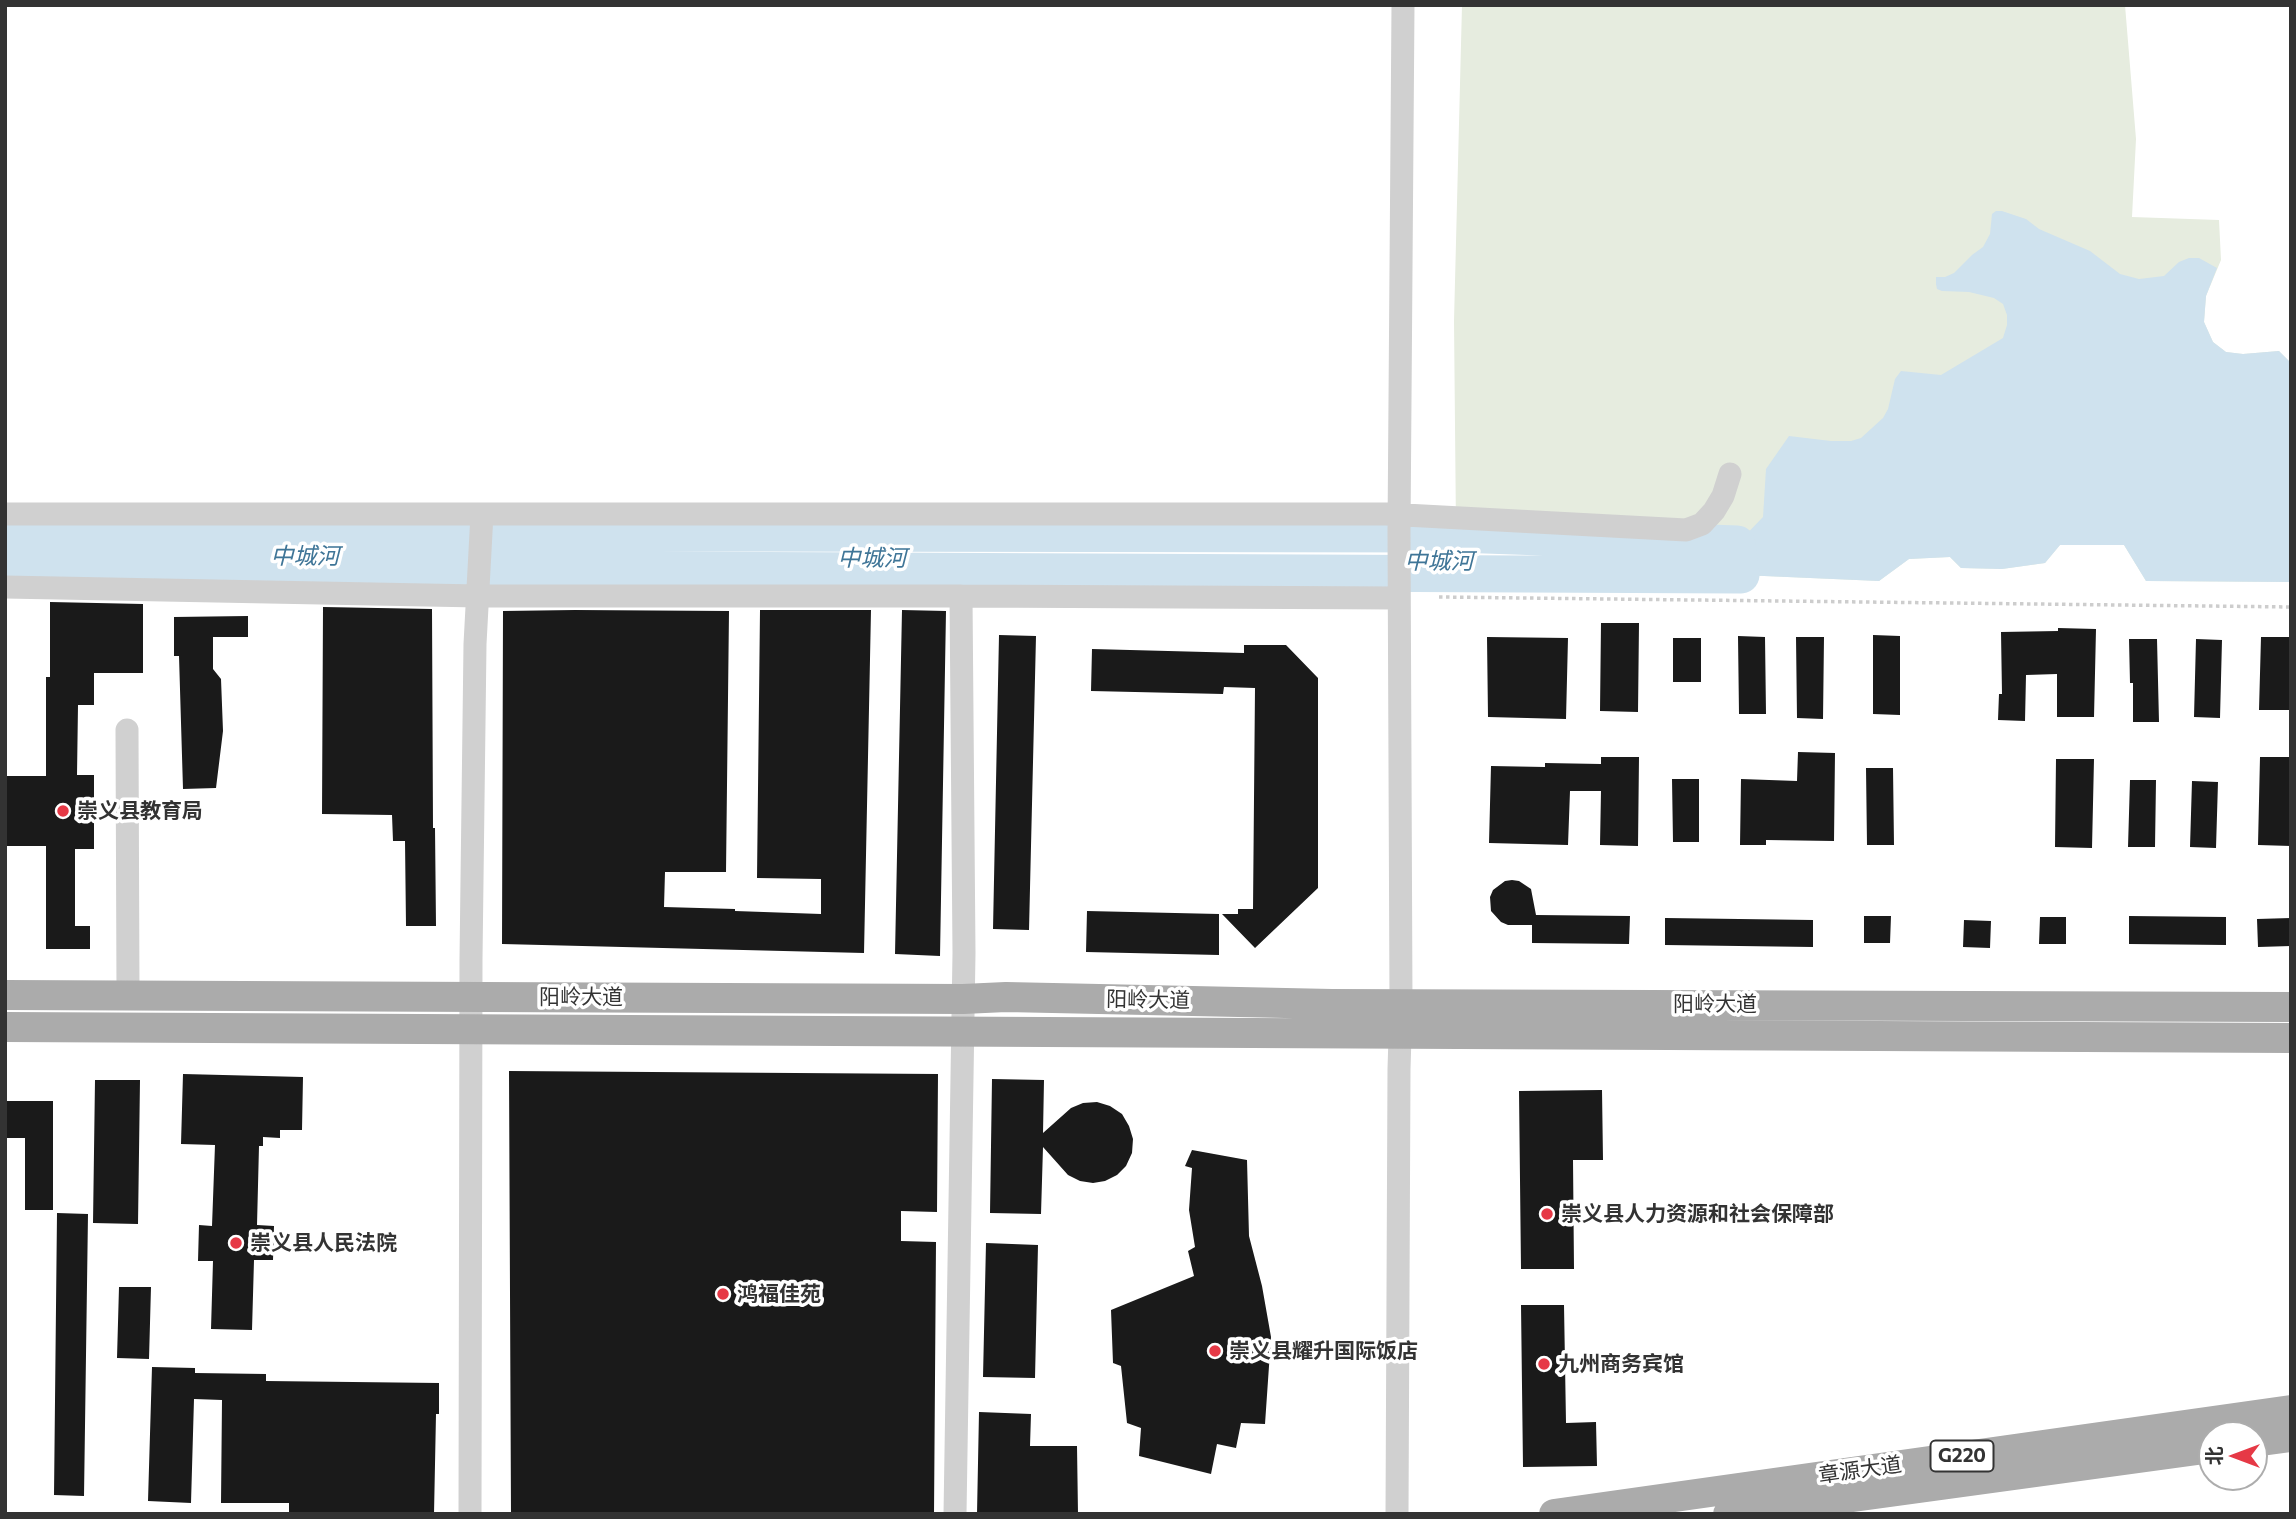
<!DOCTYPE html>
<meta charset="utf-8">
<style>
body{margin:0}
#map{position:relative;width:2296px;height:1519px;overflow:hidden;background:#fff;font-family:Commissioner,"Noto Sans SC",sans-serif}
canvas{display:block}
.frame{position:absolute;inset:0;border:7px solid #333;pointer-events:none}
.north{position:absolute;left:2198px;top:1421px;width:70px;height:70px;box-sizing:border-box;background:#fff;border:2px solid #adadad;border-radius:50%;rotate:270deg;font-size:19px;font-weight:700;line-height:28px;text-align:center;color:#333}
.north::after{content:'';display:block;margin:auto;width:24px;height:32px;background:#e63946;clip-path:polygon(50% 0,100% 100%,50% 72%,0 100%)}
</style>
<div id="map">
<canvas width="2296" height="1519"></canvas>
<div class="frame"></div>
<div class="north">北</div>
</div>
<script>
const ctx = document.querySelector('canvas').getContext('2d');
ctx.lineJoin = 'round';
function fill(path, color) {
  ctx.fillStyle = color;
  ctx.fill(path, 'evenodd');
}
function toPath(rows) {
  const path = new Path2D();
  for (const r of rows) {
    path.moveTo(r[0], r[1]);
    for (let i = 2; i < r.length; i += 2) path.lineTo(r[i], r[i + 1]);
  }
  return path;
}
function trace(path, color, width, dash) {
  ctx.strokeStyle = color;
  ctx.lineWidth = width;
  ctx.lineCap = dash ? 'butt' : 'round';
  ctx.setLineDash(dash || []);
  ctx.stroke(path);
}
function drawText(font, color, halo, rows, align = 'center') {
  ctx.font = font + ' Commissioner,"Noto Sans SC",sans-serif';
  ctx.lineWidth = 7;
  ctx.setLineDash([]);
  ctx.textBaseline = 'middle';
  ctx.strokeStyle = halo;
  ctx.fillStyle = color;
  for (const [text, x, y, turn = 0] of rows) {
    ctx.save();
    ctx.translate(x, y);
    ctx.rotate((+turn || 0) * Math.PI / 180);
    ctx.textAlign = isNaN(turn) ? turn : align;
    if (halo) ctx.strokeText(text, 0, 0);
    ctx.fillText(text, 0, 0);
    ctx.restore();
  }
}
fill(toPath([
 [1462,5,2125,5,2136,139,2132,217,2219,220,2221,260,2206,296,2204,322,2213,342,2226,352,2243,354,2279,351,2291,363,2291,582,2146,581,2124,545,2060,545,2045,563,2002,569,1961,568,1950,557,1909,559,1879,581,1741,575,1736,544,1456,530,1454,321]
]), '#e6ecdf');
fill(toPath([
 [1996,211,2002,211,2026,219,2039,229,2090,251,2120,274,2139,279,2164,276,2179,262,2189,258,2199,258,2217,268,2206,296,2204,322,2213,342,2226,352,2243,354,2279,351,2291,363,2291,582,2146,581,2124,545,2060,545,2045,563,2002,569,1961,568,1950,557,1909,559,1879,581,1741,575,1737,544,1763,517,1766,469,1789,436,1831,441,1851,441,1861,438,1883,418,1888,409,1895,379,1901,371,1941,375,2003,338,2007,325,2007,315,2003,304,1994,298,1969,292,1942,291,1937,289,1936,284,1936,277,1945,277,1954,273,1972,255,1983,247,1990,234,1992,214]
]), '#cfe2ee');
trace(toPath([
 [5,532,1458,534,1737,544,1741,575,5,567]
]), '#cfe2ee', 37);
fill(toPath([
 [50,602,143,604,143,673,94,673,94,705,78,705,77,775,94,775,94,849,75,849,75,926,90,926,90,949,46,949,46,846,5,846,5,776,46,776,46,677,50,677],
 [323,607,432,609,433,828,435,828,436,926,406,926,405,841,393,841,392,815,322,814],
 [575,610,729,611,726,872,665,872,664,907,735,909,735,911,821,914,821,879,757,878,760,610,871,610,864,953,502,944,503,611],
 [902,610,946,611,940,956,895,954],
 [248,616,248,637,213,637,213,669,221,679,223,731,216,788,183,789,179,656,174,656,174,617],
 [1601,623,1639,623,1638,712,1600,711],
 [2058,628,2096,629,2094,717,2057,717,2057,674,2026,675,2025,721,1998,720,1999,694,2002,694,2001,632,2058,631],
 [999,635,1036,636,1029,930,993,929],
 [1873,635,1900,636,1900,715,1873,714],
 [1738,636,1765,637,1766,714,1739,714],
 [1487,637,1568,638,1566,719,1488,717],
 [1796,637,1824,637,1823,719,1797,718],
 [2261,637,2291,637,2290,710,2259,710],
 [1673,638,1701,638,1701,682,1673,682],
 [2129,639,2157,639,2159,722,2133,722,2133,683,2130,683],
 [2196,639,2222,640,2220,718,2194,717],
 [1244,645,1286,645,1318,678,1318,888,1255,948,1222,914,1238,914,1238,909,1253,909,1255,688,1224,687,1223,694,1091,691,1092,649,1244,653],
 [1798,752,1835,753,1834,841,1766,840,1766,845,1740,845,1741,779,1797,781],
 [1601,757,1639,757,1638,846,1600,845,1601,791,1570,791,1568,845,1489,843,1491,766,1545,767,1545,763,1601,764],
 [2260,757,2291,757,2291,846,2258,845],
 [2056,759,2094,759,2092,848,2055,847],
 [1866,768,1893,768,1894,845,1867,845],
 [1672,779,1699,779,1699,842,1673,842],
 [2130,780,2156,780,2155,847,2128,847],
 [2192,781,2218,782,2216,848,2190,847],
 [1512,880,1519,881,1531,889,1536,915,1630,916,1629,944,1532,943,1532,925,1508,925,1501,922,1491,911,1490,897,1493,890,1505,881],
 [1087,911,1219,914,1219,955,1086,952],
 [1864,916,1891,916,1890,943,1864,943],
 [2129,916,2226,917,2226,945,2129,944],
 [2040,917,2066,917,2066,944,2039,944],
 [1665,918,1813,920,1813,947,1665,945],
 [2291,918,2291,946,2258,947,2257,919],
 [1964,920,1991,921,1990,948,1963,947],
 [509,1071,938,1074,937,1212,901,1211,901,1241,936,1242,934,1514,511,1514],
 [183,1074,303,1077,302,1130,280,1130,280,1138,263,1137,263,1146,259,1146,257,1225,274,1226,273,1260,254,1260,252,1330,211,1329,213,1261,198,1261,199,1225,212,1226,215,1145,181,1144],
 [992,1079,1044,1080,1043,1133,1071,1108,1083,1103,1097,1102,1110,1106,1122,1114,1129,1126,1133,1139,1132,1153,1126,1166,1117,1175,1105,1181,1093,1183,1080,1181,1068,1175,1043,1147,1041,1214,990,1213],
 [95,1080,140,1080,138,1224,93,1223],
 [1602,1090,1603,1160,1573,1160,1574,1269,1521,1269,1519,1091],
 [5,1101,53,1101,53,1210,25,1210,25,1138,5,1138],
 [1192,1150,1247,1160,1249,1236,1262,1286,1271,1337,1265,1424,1241,1423,1236,1448,1217,1444,1211,1474,1139,1456,1141,1428,1127,1423,1121,1366,1113,1363,1111,1310,1194,1276,1188,1251,1195,1247,1189,1210,1192,1168,1185,1166],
 [57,1213,88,1214,84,1496,54,1495],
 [986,1243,1038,1245,1035,1378,983,1377],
 [119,1287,151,1287,149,1359,117,1358],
 [1521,1305,1564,1305,1566,1423,1596,1422,1597,1466,1523,1467],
 [152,1367,195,1368,195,1373,266,1374,266,1381,439,1383,439,1414,436,1414,434,1514,289,1514,289,1503,221,1503,222,1400,194,1399,191,1503,148,1501],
 [979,1412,1031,1414,1030,1446,1077,1446,1078,1514,977,1514]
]), '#1a1a1a');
trace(toPath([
 [1439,597,2291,607]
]), '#cdcdcd', 3.5, [3.5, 3.5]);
trace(toPath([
 [5,514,1386,514,1686,530,1702,524,1714,511,1723,496,1730,474],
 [5,587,479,596,961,596,1399,598],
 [127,730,128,994],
 [470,1514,471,959,475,644,482,514],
 [955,1514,964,953,961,596],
 [1397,1514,1399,1069,1401,1004,1399,531,1403,5]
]), '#d0d0d0', 23);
trace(toPath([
 [5,995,963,999,1006,997,1332,1004,2291,1007],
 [5,1027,2291,1038],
 [2254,1442,2291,1437],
 [1554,1514,2291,1410],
 [1728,1514,2212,1448]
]), '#ababab', 30);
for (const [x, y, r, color] of [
 [63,811,7,"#e63946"],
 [1547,1214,7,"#e63946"],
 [236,1243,7,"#e63946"],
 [723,1294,7,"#e63946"],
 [1215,1351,7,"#e63946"],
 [1544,1364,7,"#e63946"]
]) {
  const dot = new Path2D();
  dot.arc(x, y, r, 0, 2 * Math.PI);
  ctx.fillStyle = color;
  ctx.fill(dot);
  trace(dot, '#fff', 2.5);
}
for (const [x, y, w] of [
 [1962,1456,63]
]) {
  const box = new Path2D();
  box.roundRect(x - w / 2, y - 15.5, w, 31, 5);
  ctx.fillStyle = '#fff';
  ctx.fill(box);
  trace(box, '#333', 2);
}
drawText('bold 19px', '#333', null, [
 ["G220",1962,1456]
]);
drawText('bold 21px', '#333', '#fff', [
 ["崇义县教育局",77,811],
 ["崇义县人力资源和社会保障部",1561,1214],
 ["崇义县人民法院",250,1243],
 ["鸿福佳苑",737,1294],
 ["崇义县耀升国际饭店",1229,1351],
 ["九州商务宾馆",1558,1364]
], 'left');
drawText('21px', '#333', '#fff', [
 ["阳岭大道",581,997],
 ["阳岭大道",1148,1000,1],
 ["阳岭大道",1715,1004],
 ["章源大道",1860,1470,-8]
]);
drawText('italic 23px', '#3f7597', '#fff', [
 ["中城河",305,556],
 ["中城河",872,558],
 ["中城河",1439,561]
]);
</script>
